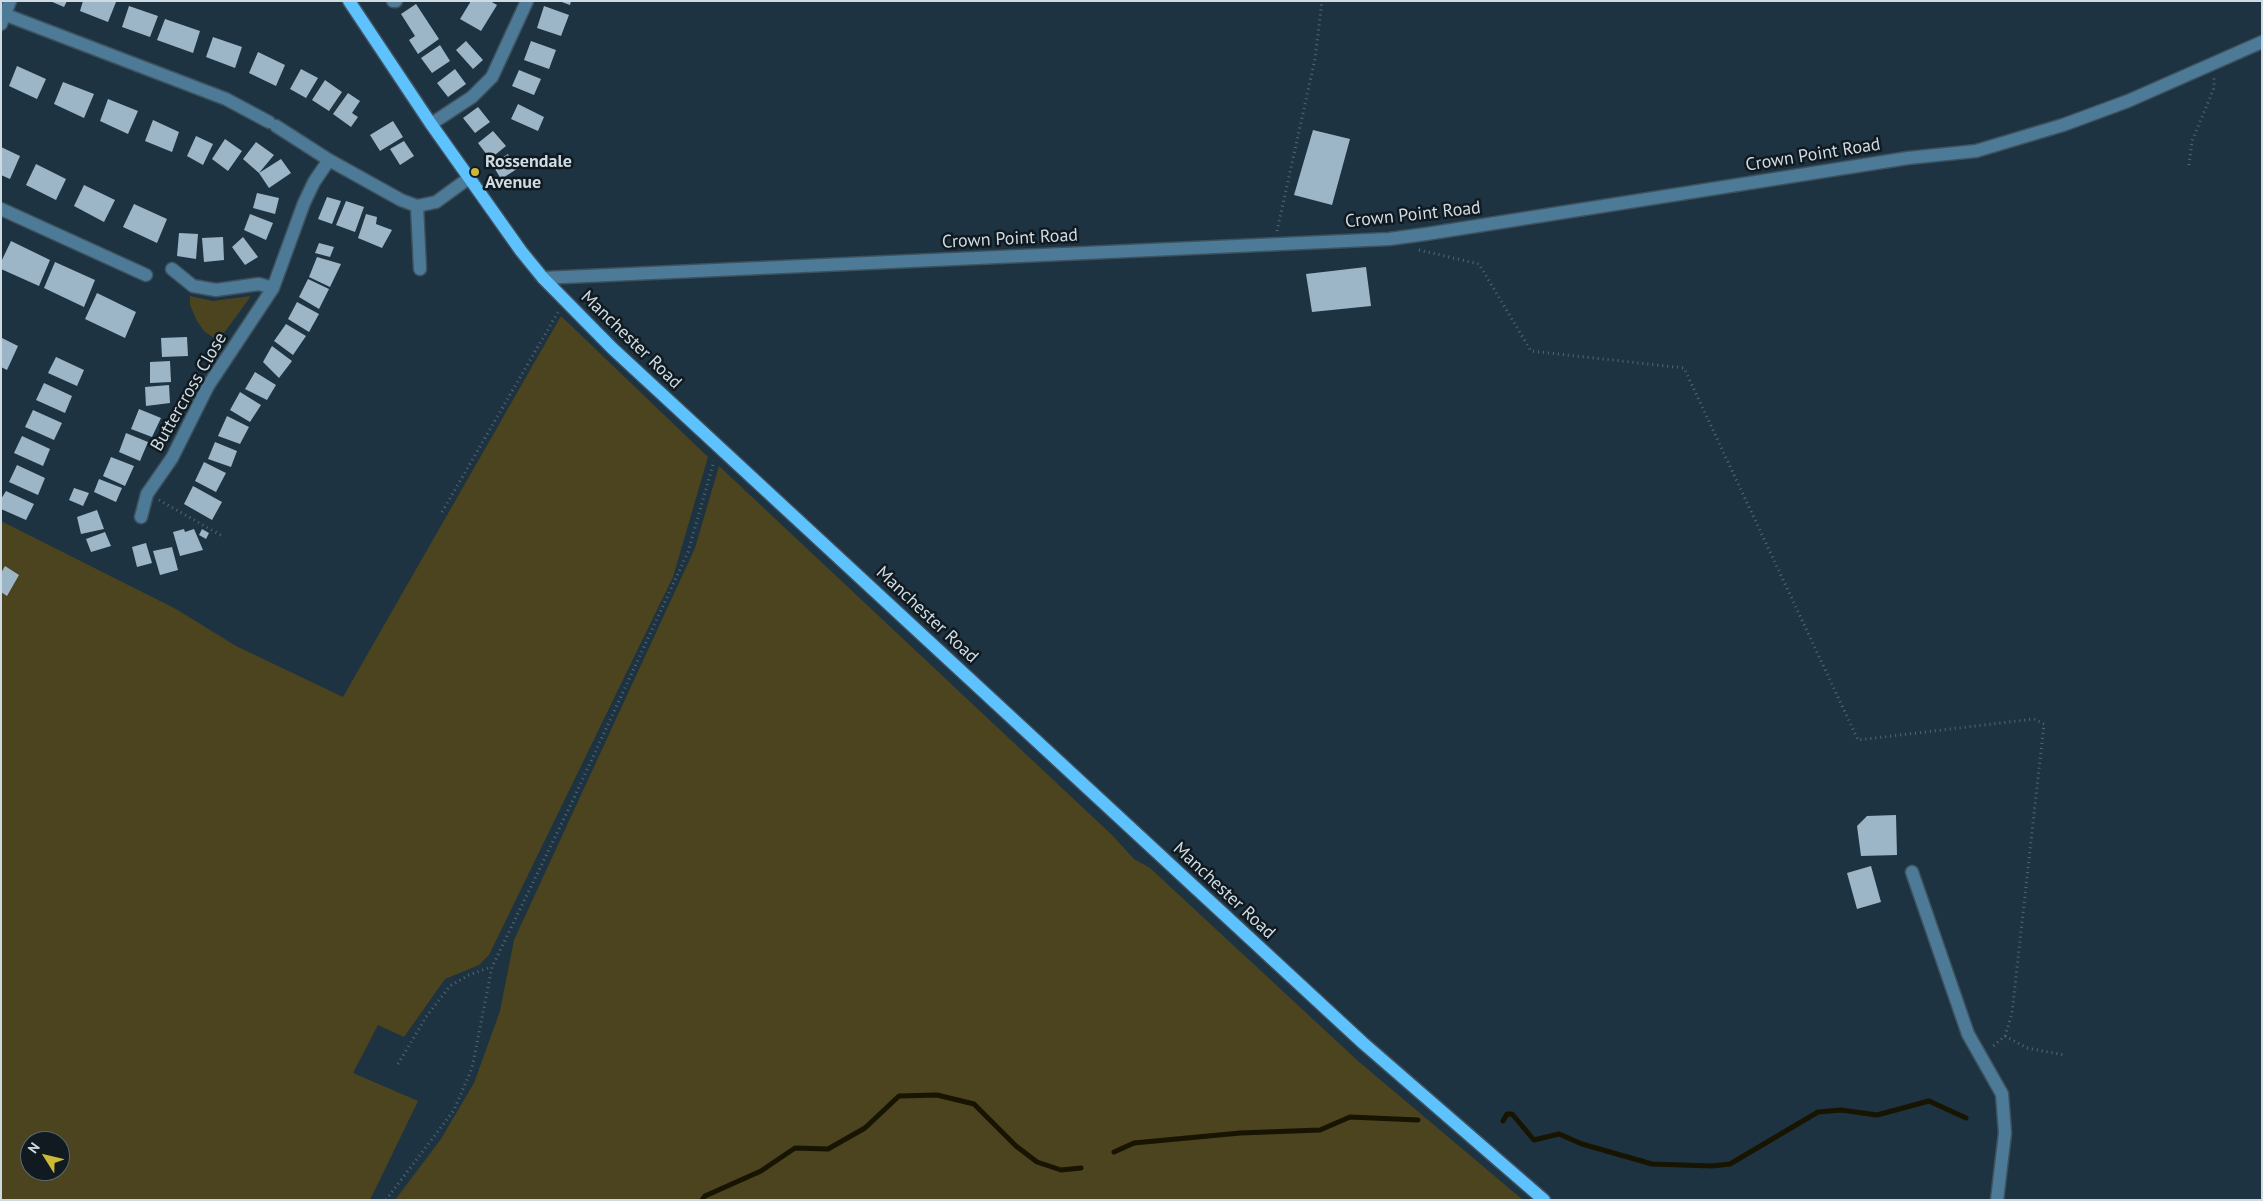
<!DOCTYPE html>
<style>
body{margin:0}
#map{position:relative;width:2263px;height:1201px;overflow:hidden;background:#1e3341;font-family:"PT Sans",sans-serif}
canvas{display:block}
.frame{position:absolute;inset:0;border:2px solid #cedbe3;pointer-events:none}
.north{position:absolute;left:20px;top:1131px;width:50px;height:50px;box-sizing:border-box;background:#101a20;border:1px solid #5c676e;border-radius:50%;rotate:306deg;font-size:14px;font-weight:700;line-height:20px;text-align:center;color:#cedbe3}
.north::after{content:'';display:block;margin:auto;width:18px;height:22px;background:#cfb837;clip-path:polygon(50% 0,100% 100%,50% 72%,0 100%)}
</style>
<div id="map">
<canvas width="2263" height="1201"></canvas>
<div class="frame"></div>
<div class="north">N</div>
</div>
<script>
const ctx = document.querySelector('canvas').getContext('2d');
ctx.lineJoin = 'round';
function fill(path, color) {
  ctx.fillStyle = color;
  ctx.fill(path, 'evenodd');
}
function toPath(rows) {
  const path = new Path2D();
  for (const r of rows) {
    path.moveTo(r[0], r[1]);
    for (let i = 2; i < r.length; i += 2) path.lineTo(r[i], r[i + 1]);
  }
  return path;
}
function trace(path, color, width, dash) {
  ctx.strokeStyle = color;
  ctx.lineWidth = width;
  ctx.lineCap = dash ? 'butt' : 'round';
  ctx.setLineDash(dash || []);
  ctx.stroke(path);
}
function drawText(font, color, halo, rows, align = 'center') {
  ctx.font = font + ' "PT Sans",sans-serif';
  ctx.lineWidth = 5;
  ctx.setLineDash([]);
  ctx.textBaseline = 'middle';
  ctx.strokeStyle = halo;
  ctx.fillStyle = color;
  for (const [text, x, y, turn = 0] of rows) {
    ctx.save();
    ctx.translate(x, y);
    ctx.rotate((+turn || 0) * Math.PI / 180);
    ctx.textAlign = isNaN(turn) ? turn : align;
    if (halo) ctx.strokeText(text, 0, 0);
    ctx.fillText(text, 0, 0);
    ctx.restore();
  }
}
fill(toPath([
 [190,296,213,301,251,296,218,341,204,331,197,321,190,305],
 [561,316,708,457,673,577,489,955,479,965,445,979,404,1037,378,1025,353,1073,418,1101,370,1200,1,1200,1,521,176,609,236,646,343,697],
 [30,1141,60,1141,60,1171,30,1171],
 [719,466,1112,835,1134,859,1150,868,1358,1061,1523,1200,395,1200,441,1139,474,1083,500,1011,514,940,695,548]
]), '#4b441e');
trace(toPath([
 [1503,1121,1507,1114,1512,1114,1534,1140,1559,1134,1582,1144,1652,1164,1712,1166,1730,1164,1818,1112,1841,1110,1877,1115,1929,1101,1966,1118],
 [1114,1152,1134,1143,1240,1133,1320,1130,1350,1117,1418,1120],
 [702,1200,705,1196,761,1171,795,1148,828,1149,865,1128,899,1096,937,1095,974,1104,1016,1146,1037,1162,1061,1170,1081,1168]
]), '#181402', 5);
fill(toPath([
 [50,1,67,1,64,7],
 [83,1,115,1,116,2,108,22,80,11],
 [471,1,490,1,497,5,481,31,460,19],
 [559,1,571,1,570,5],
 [416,4,439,39,418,54,409,40,415,36,401,14],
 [129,6,158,16,150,37,122,27],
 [544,6,569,15,561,36,537,28],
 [165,19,200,31,193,53,157,40],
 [213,37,242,47,235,68,206,57],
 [466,41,483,60,473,69,456,50],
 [531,41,556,50,549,69,524,60],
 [440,45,450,61,432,73,421,58],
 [258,52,285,65,276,86,249,73],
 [17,66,46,79,37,99,9,86],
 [301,69,318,78,306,98,290,89],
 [455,69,466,84,448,97,437,83],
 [519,70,541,79,534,95,512,86],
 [325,80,342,92,329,111,312,100],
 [63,82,94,94,84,118,54,104],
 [348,93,360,101,352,113,358,117,351,127,333,114],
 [108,99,138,111,128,134,100,121],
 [518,104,544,117,538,131,511,119],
 [478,107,490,122,475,133,463,118],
 [153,120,179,132,172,152,145,141],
 [393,121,403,137,380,151,370,135],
 [1313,130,1350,139,1332,205,1294,195],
 [493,131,506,146,490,159,478,143],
 [196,136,213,144,203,165,187,156],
 [225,139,242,151,228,171,212,159],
 [404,141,414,156,400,165,390,149],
 [256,142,274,155,259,173,243,159],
 [1,147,20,156,10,179,1,175],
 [508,154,517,169,501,179,492,164],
 [281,159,291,173,269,188,259,173],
 [36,164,66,179,56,200,26,185],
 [84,185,115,200,104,222,74,206],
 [257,193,279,198,275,214,253,208],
 [327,197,341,201,332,224,318,219],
 [346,201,364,207,355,232,336,225],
 [134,204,167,219,157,243,123,227],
 [250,214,273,223,266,240,244,230],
 [366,214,377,217,376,224,392,230,382,248,358,238],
 [179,233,198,234,196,259,177,256],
 [223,237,224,260,204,262,202,238],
 [243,237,258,257,245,265,232,247],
 [11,241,50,260,39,286,1,269,1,262],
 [319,243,334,247,330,257,315,253],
 [317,257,341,264,330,287,309,277],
 [55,262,95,280,84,307,44,288],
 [1366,267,1371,306,1312,312,1306,274],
 [308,279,329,289,319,309,299,297],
 [97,293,136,312,125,338,85,319],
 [297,302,319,314,309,332,288,319],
 [286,324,306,336,293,355,274,341],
 [187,337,188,356,162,357,161,338],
 [2,338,18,346,7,370,1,367],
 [272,346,292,361,279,378,263,362],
 [56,357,84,370,77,386,48,373],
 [170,361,171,382,150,383,150,362],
 [255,372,276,385,267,400,245,389],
 [44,383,72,396,65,413,36,400],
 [169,385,170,403,146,406,145,387],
 [240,392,261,405,250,422,230,410],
 [139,409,161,418,152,437,131,429],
 [33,410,62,423,54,440,25,427],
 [227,416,249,427,240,444,218,436],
 [126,433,148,442,140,461,119,452],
 [22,436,50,449,43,466,14,453],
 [215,442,237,451,231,467,208,459],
 [111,457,134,466,125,486,103,476],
 [204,462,226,473,216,492,195,481],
 [17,465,45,478,38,495,9,482],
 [99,479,122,488,116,502,94,492],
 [193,486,222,502,212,520,184,504],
 [74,488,89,493,83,506,69,500],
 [6,491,34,504,26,520,1,509,1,499],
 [97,510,104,529,81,534,77,517],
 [184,529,185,532,194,529,203,550,180,556,173,532],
 [202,529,209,533,206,539,199,535],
 [105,532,111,546,91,552,86,539],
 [146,543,152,563,137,567,132,547],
 [172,547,178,570,160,575,153,551],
 [5,566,19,575,7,596,1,592,1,573],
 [1896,815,1897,855,1861,856,1857,826,1867,816],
 [1871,866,1881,902,1857,909,1847,873]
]), '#9db6c7');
const minor = toPath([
 [393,1,396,1],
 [1,13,226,99,269,122],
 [1,24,10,1],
 [431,124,472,97,492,77,527,1],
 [276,126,329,160,401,200,417,206,436,202,469,178],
 [417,206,420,269],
 [1,209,146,275],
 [172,269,193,286,216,290,259,284,273,288],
 [543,278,1389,239,1426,234,1908,158,1976,151,2063,125,2128,101,2262,42],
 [141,517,147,494,172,458,208,386,273,288,304,203,314,182,329,160],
 [1912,872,1968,1034,2002,1094,2005,1133,1997,1200]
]);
const major = toPath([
 [349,1,431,124,521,251,543,278,612,348,1363,1043,1544,1200]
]);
trace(minor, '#3e515e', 15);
trace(major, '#3e515e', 15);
trace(toPath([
 [2189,165,2192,141,2214,88,2214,78],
 [1277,231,1315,59,1322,1],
 [1419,250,1479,264,1531,351,1684,368,1858,740,2034,719,2044,724,2012,1013,2005,1036,1992,1047],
 [159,500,224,537],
 [442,512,558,312],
 [2005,1036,2027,1048,2064,1055],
 [398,1064,426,1017,450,986,469,975,491,967],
 [386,1200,454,1110,472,1068,492,967,573,800,688,552,714,461]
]), '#546773', 3, [1, 4]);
trace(minor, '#4c7a97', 12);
trace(major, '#5ec2fe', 12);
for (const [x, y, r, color] of [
 [475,172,5,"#cfb837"]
]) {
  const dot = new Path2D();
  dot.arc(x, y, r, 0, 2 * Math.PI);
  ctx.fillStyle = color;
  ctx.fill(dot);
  trace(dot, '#101a20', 2);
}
drawText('18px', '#cedbe3', '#101a20', [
 ["Crown Point Road",1813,155,-9],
 ["Crown Point Road",1413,215,-6],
 ["Crown Point Road",1010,239,-3],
 ["Manchester Road",631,340,44],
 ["Buttercross Close",189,392,-60],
 ["Manchester Road",927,615,43],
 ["Manchester Road",1224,891,43]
]);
drawText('bold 18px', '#cedbe3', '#101a20', [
 ["Rossendale",485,162],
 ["Avenue",485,183]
], 'left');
</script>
